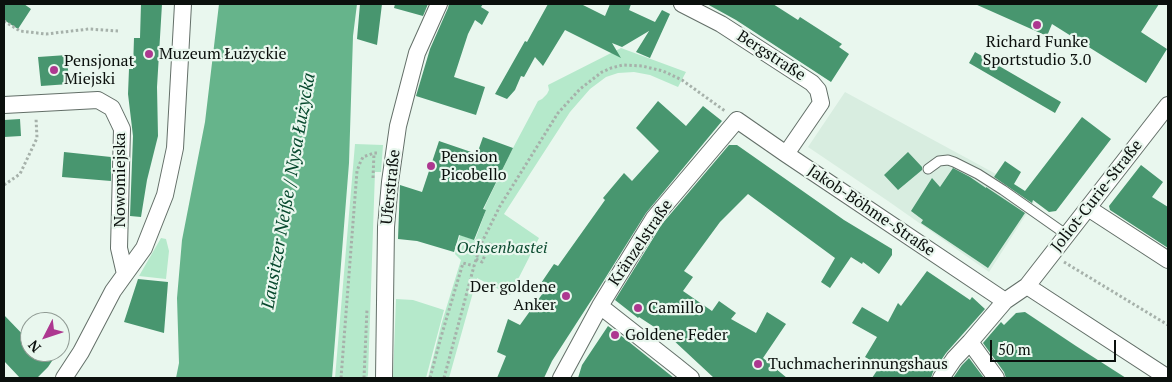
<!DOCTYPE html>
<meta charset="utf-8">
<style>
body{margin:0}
#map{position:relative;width:1172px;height:382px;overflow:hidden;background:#e9f7ee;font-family:"PT Serif",serif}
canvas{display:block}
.frame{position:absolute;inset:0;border:5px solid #0b100d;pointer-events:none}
.north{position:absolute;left:20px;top:312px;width:50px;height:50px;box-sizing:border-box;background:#e9f7ee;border:1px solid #909b94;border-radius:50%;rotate:229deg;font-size:14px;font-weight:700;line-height:20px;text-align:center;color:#0b100d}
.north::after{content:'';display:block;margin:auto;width:18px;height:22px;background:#ad3890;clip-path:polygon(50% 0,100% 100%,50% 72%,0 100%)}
.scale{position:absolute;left:990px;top:340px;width:126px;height:22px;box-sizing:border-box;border:2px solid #0b100d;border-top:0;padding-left:6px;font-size:15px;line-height:18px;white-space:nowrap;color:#0b100d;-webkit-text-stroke:4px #e9f7ee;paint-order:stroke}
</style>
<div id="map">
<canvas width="1172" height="382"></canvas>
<div class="frame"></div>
<div class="north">N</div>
<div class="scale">50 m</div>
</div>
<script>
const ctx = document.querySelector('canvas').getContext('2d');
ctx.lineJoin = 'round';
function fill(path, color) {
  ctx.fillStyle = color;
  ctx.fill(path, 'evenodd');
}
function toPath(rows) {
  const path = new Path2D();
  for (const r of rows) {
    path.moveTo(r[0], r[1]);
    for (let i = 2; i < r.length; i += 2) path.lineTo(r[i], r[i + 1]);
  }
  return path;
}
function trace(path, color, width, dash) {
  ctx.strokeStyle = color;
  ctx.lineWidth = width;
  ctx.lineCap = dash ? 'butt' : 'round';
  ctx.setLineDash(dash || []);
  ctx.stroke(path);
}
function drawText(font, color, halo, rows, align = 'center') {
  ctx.font = font + ' "PT Serif",serif';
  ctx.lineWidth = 4.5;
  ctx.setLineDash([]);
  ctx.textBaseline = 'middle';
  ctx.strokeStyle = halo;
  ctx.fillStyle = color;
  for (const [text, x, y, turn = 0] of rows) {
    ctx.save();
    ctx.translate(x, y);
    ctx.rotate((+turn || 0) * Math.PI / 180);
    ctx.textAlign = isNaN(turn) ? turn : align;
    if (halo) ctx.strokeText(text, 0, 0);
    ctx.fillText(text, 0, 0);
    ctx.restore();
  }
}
fill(toPath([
 [845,92,996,174,1034,202,989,272,888,201,808,147]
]), '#d8ede0');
fill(toPath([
 [621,48,686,72,678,87,650,75,634,72,618,73,606,77,590,89,570,112,504,214,539,238,510,295,477,278,449,378,428,378,442,322,461,260,455,254,460,235,475,240,486,210,484,209,486,204,513,148,538,101,542,99,547,94,549,90,548,85],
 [355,144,383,145,381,172,375,172,368,375,367,378,335,378],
 [161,238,166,239,169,251,166,279,139,276],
 [396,299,413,300,444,310,426,378,393,378]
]), '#b5e9cb');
fill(toPath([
 [219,4,357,4,353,36,349,163,332,378,176,378,179,363,177,298,182,240,205,122]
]), '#66b48b');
fill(toPath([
 [4,4,24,4,31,9,18,29,4,20],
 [141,4,162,4,157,87,158,136,147,180,141,217,130,216,133,136,128,94,129,69,133,69,134,38,140,38],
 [360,4,382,4,377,45,357,39],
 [395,4,428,4,423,16,394,8],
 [449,4,483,4,481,7,489,12,482,25,475,20,468,34,454,77,485,87,476,115,416,96,430,49,448,8],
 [548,4,581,4,605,16,610,4,631,4,629,10,655,22,662,10,670,14,650,58,636,52,649,31,622,47,612,43,621,58,565,30,543,66,535,57,524,77,521,76,515,90,507,99,495,94,525,41,527,42],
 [707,4,773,4,798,20,800,17,842,44,839,47,849,54,831,82,736,20],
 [975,4,1159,4,1141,32,1167,49,1146,83,1052,24,1047,36],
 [975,52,1061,102,1055,113,969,63],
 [67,55,69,84,41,86,38,57],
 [658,101,686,126,703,106,722,121,646,213,596,293,552,361,544,378,497,378,506,356,497,352,508,319,520,325,543,293,537,289,554,264,558,266,605,200,603,198,624,173,632,181,659,151,636,128],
 [1082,117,1111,139,1056,211,1049,212,1033,200,1032,203,994,177,1005,161,1021,172,1014,184,1025,191],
 [20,119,21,136,4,137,4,120],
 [483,137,513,148,483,209,486,210,474,240,459,235,454,252,417,241,398,239,400,185,422,192,439,141,477,154],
 [729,145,737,145,844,220,892,249,892,255,879,274,863,262,862,264,851,257,830,288,821,282,835,258,748,194,720,222,684,271,693,277,683,291,712,311,719,301,736,313,731,319,756,333,767,312,786,324,763,358,787,378,714,378,671,338,639,317,638,318,615,300,662,224],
 [64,152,111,157,111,181,62,177],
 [908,152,922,167,922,170,898,190,884,175],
 [1141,165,1163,182,1152,197,1168,207,1168,248,1110,210,1109,206],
 [953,168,970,177,986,188,986,187,1025,213,988,268,921,223,923,220,911,211,932,178,940,187],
 [927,271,970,300,972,297,985,309,946,353,933,372,931,378,872,378,880,366,865,357,877,337,852,323,862,307,888,322,898,303,901,306],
 [138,279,168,282,164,333,124,322],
 [1025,312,1076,346,1126,378,1006,378,1004,372,983,343,1001,322,1004,325,1016,313],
 [4,315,30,342,30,352,58,352,48,367,37,378,20,378,4,361],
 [608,326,624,338,674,378,578,378,582,365],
 [969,358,984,378,953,378,962,365]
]), '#48966f');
const service = toPath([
 [928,169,939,161,948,160,954,162,978,174,1003,190,1067,235]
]);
const minor = toPath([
 [682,4,721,24,812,83,818,90,821,103,786,154],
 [4,105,98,100,112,108,122,129,119,248,125,274],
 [1088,208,1168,260],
 [1027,286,1168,378],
 [600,306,675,365,691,378],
 [970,342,996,378],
 [64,378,81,352,113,291,144,248,165,195,175,148,183,4],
 [384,378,386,227,390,182,398,126,417,53,439,4],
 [561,378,600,306,654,218,737,120,786,154,1005,301],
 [941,378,954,359,970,342,1005,301,1027,286,1168,105]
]);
trace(service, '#636f68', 11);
trace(minor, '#636f68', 18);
trace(toPath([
 [4,21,20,31,46,34,89,29,118,31],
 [373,178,374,153],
 [4,185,20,174,37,138,36,118],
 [476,259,482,262,490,244,501,250],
 [1064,262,1168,325],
 [341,378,357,171,360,163,363,157,374,153,378,153],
 [364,378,367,309],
 [430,378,441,337,463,263,474,266],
 [444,378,474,266,481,244,500,206,558,113,580,89,602,72,611,68,623,65,642,66,663,71,682,80,725,111]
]), '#a6b1aa', 3, [2.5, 2.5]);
trace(service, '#fff', 9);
trace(minor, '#fff', 16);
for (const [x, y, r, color] of [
 [1037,25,5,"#ad3890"],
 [149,54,5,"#ad3890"],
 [54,70,5,"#ad3890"],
 [431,166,5,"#ad3890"],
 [566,296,5,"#ad3890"],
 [638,308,5,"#ad3890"],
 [615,335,5,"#ad3890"],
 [758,364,5,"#ad3890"]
]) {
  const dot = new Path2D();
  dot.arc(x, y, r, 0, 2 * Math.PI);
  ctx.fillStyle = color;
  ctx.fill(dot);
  trace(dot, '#e9f7ee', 2);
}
drawText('16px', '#0b100d', '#e9f7ee', [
 ["Richard Funke",1037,42,"center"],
 ["Sportstudio 3.0",1037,60,"center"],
 ["Muzeum Łużyckie",159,54],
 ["Pensjonat",64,61],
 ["Miejski",64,79],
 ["Pension",441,157],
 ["Picobello",441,175],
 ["Der goldene",556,287,"right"],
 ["Anker",556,305,"right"],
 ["Camillo",648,308],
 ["Goldene Feder",625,335],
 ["Tuchmacherinnungshaus",768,364]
], 'left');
drawText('16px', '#0b100d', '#e9f7ee', [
 ["Bergstraße",771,56,33],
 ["Nowomiejska",120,180,-90],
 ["Uferstraße",391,187,-84],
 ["Joliot-Curie-Straße",1097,196,-52],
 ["Jakob-Böhme-Straße",871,211,34],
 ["Kränzelstraße",641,243,-56]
]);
drawText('italic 16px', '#0c4b30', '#e9f7ee', [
 ["Ochsenbastei",502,248]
]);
drawText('italic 18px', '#08492e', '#e9f7ee', [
 ["Lausitzer Neiße / Nysa Łużycka",289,191,-80]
]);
</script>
